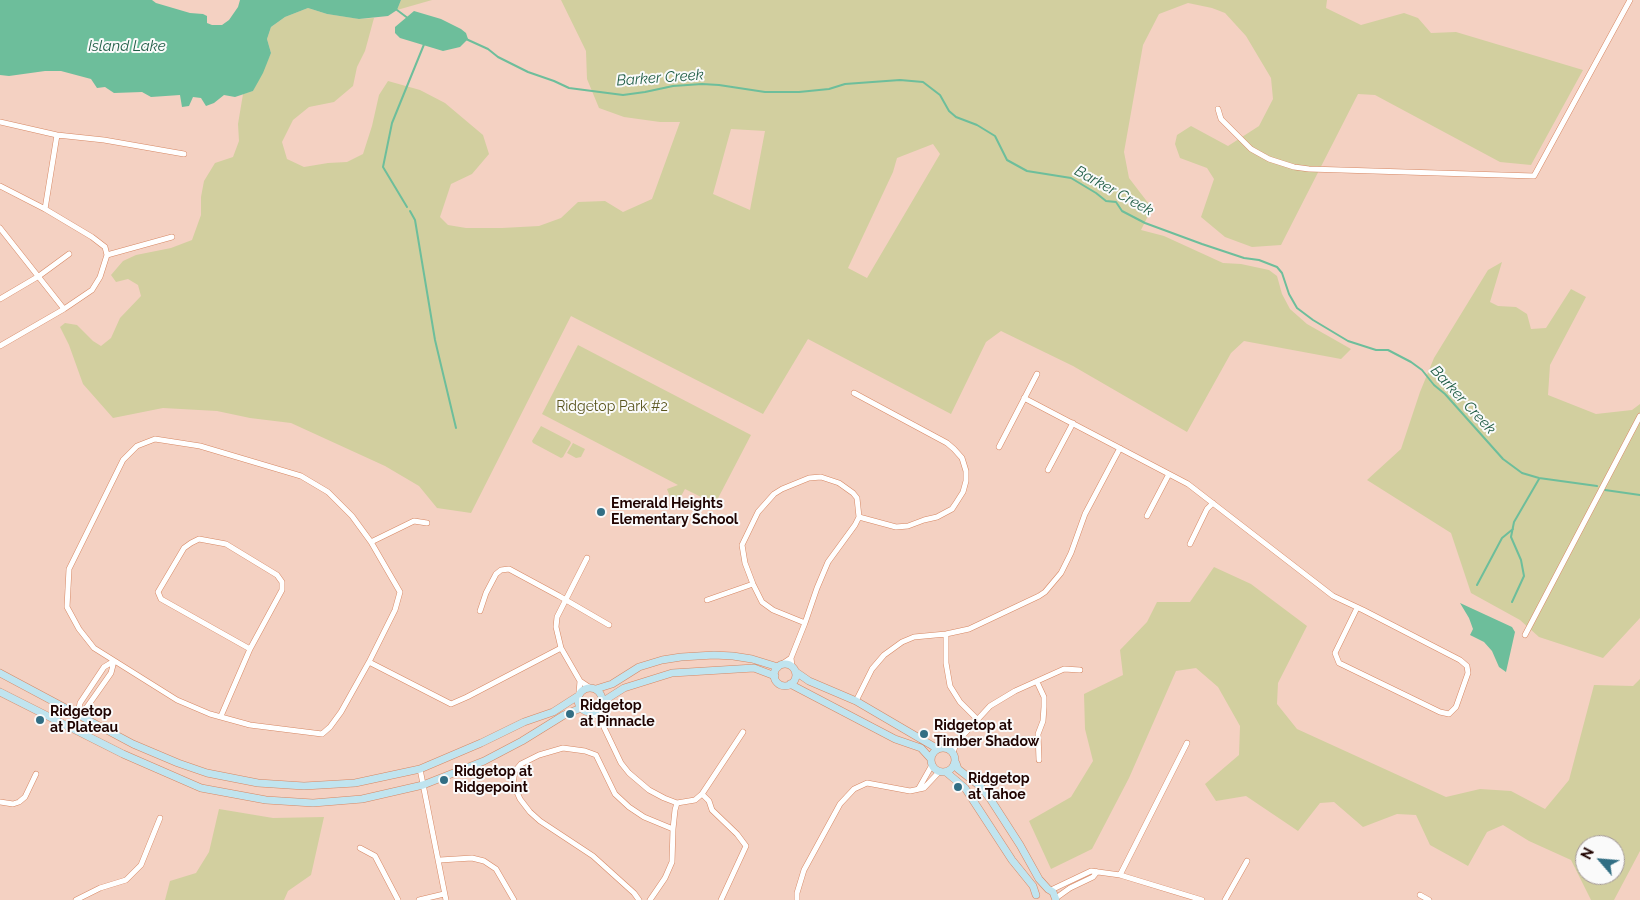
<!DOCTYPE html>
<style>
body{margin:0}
#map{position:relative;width:1640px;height:900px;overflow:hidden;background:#f4d1c2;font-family:Raleway,sans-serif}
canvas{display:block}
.north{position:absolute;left:1575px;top:835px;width:50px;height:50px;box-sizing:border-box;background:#fafafa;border:1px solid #a29796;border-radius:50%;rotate:297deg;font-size:14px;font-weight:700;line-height:20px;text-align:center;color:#1f0300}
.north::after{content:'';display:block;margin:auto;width:18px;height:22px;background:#316e84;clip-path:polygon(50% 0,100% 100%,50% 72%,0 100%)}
</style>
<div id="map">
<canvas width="1640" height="900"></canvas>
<div class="north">N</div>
</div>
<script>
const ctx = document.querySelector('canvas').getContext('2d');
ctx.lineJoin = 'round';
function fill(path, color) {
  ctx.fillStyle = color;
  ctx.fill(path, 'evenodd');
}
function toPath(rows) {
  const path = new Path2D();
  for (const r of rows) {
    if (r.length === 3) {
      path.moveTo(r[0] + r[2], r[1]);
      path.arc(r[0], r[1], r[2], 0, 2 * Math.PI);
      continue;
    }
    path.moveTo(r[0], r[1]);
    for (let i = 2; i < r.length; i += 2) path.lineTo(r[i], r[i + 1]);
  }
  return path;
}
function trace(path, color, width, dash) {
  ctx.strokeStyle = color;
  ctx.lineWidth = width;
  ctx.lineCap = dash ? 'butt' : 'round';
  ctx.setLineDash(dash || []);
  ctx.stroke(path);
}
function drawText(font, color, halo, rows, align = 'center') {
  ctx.font = font + ' Raleway,sans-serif';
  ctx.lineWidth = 4;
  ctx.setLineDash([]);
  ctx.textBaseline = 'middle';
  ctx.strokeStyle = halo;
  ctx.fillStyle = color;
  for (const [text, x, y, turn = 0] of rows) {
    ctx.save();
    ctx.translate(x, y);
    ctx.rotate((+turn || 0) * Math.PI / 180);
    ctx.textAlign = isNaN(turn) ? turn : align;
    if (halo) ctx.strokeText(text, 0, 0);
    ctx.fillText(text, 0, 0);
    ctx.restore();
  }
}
fill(toPath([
 [401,0,432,0,397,10],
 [561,0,1327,0,1326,8,1361,25,1404,13,1418,18,1431,33,1456,32,1583,70,1531,165,1500,162,1375,95,1358,94,1281,245,1252,247,1225,237,1201,217,1214,179,1207,168,1180,158,1175,144,1177,135,1191,126,1228,146,1259,126,1273,99,1271,78,1246,36,1225,13,1212,8,1188,3,1159,14,1143,45,1124,152,1129,178,1152,208,1141,230,1164,236,1223,263,1241,264,1269,270,1277,276,1282,294,1290,309,1307,324,1351,349,1341,359,1244,341,1231,353,1187,432,1073,366,1001,331,986,342,951,414,808,339,763,414,571,316,471,513,437,508,419,486,385,466,291,423,250,418,217,411,163,408,113,418,83,384,69,345,60,327,65,323,77,325,93,341,101,346,111,338,120,318,141,296,138,285,128,279,116,282,111,275,123,261,136,255,171,248,192,240,201,215,201,197,204,181,215,163,233,157,239,141,238,124,243,94,253,91,271,53,267,39,271,27,285,17,308,8,327,14,360,19,374,18,365,51,357,67,353,86,334,102,309,107,293,120,282,142,287,159,304,167,328,163,347,162,363,154,372,126,379,95,388,81,420,90,445,103,483,135,489,154,472,174,451,184,440,217,448,225,466,228,502,228,539,226,561,218,578,202,605,201,623,212,652,199,680,122,660,122,624,117,599,108,587,79,586,51],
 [731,129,765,131,750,210,713,194],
 [933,144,940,154,867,278,848,268,893,172,897,158],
 [1502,262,1490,302,1498,306,1516,307,1527,314,1531,329,1546,328,1571,289,1586,297,1550,365,1548,395,1596,414,1632,410,1640,404,1640,618,1603,658,1539,637,1520,620,1471,593,1451,533,1367,480,1401,449,1420,392,1434,358,1488,270],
 [578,345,751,435,715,504,685,489,680,498,671,500,667,489,678,485,542,414],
 [541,426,570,441,571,443,563,457,561,458,533,443,532,441],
 [573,443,585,449,581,457,576,458,567,453],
 [1214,567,1251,584,1307,626,1278,683,1277,704,1297,729,1446,797,1480,789,1511,791,1545,809,1569,780,1594,685,1633,686,1640,679,1640,851,1614,900,1591,900,1571,860,1529,841,1503,825,1487,832,1468,866,1430,845,1416,815,1397,814,1363,827,1334,802,1320,803,1298,831,1246,796,1216,801,1205,784,1239,755,1240,726,1218,687,1196,668,1176,671,1129,778,1092,849,1051,869,1029,821,1071,797,1093,761,1085,729,1084,694,1123,675,1120,650,1147,622,1157,602,1190,602],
 [1585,845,1615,845,1615,875,1585,875],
 [219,809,273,818,324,817,311,875,288,891,284,900,165,900,170,881,196,873,209,852]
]), '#d2cf9f');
fill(toPath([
 [0,0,152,0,156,3,190,13,203,14,207,16,207,23,212,25,222,25,229,20,238,7,240,0,401,0,397,10,388,16,359,19,327,14,308,8,285,17,271,27,267,39,271,53,263,73,253,91,235,97,224,95,214,103,206,106,201,98,193,97,189,106,182,107,180,95,151,97,142,92,114,93,105,87,97,88,91,79,61,71,45,71,9,76,0,75],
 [414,11,441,19,461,29,466,33,468,39,460,47,443,51,400,38,395,33,395,27],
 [1460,603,1512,627,1515,632,1506,672,1499,667,1492,651,1484,642,1470,635,1473,629,1469,618]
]), '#6dbe9b');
trace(toPath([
 [397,10,409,19],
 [466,39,488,49,498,57,528,72,554,81,569,88,623,95,645,92,673,86,702,84,719,85,765,92,799,92,829,89,845,84,900,80,923,82,940,95,949,111,956,117,977,125,995,136,1007,160,1027,171,1071,178,1096,193,1106,201,1116,202,1122,211,1145,223,1202,244,1244,258,1259,260,1277,267,1282,273,1289,294,1297,308,1313,320,1348,341,1376,350,1388,350,1411,362,1422,370,1434,385,1445,394,1503,459,1522,473,1539,478,1597,486],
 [407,207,383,167,392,123,425,42],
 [410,211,415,220,435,340,456,428],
 [1605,490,1640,495],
 [1477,585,1502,538,1513,529],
 [1512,602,1524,576,1521,560,1511,537,1514,522,1539,479]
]), '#6dbe9b', 2);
const street = toPath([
 [1218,109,1221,119,1251,149,1269,159,1294,167,1309,169,1534,176,1630,0],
 [0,122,57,135,104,140,184,154],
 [0,186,45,209,92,237,105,247,107,255,100,277,92,290,64,309,0,346],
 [45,209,57,135],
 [0,228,64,309],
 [107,255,172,237],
 [0,299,39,276,69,254],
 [854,393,947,443,954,449,962,458,966,471,966,481,963,492,956,503,952,509,937,517,924,520,908,526,896,527,859,517],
 [1024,398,1188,484,1333,596,1363,610,1460,660,1467,666,1468,673,1456,707,1449,714,1440,712,1339,663,1335,653,1357,608],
 [155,439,200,446,301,476,328,492,352,516,371,542,400,592,395,610,369,662,341,712,330,727,322,734,250,725,210,714,177,700,94,648,79,629,67,607,69,569,123,460,137,446,155,439],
 [999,447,1037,374],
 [1048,470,1073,423],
 [1147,516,1169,474],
 [371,542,414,521,427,523],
 [1190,544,1207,509,1213,503],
 [587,558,557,617,556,627,561,648,580,681,589,687],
 [707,600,753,584],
 [480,611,486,593,496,574,501,570,509,569,559,596,609,625],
 [946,634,946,663,950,686,960,702,977,719],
 [1525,635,1640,416],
 [791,658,792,666],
 [369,662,451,704,467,697,561,648],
 [782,664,791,658,805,623,817,588,828,562,855,525,859,517,857,498,853,493,839,483,821,477,809,478,782,489,774,494,758,512,742,545,745,563,753,584,762,602,773,610,805,623],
 [1037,682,1044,697,1044,707,1043,721,1038,734,1039,760],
 [579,693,580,681],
 [856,701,872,669,884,655,902,642,914,637,946,634,969,629,1039,596,1045,592,1061,573,1071,553,1085,514,1120,448],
 [599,707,599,717,621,763,629,773,649,790,664,798,677,803],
 [589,712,599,717],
 [78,714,87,707,111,673,114,661],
 [221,716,250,649,282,590,282,582,277,575,226,544,199,539,191,543,184,548,158,592,161,599,250,649],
 [71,728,78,714,80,703,104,667,114,661],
 [946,748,955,745],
 [953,752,957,742,990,706,1015,691,1064,669,1080,670],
 [420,769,446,900],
 [919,788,932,765],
 [702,794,709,801,712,810,737,834,746,846,721,900],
 [0,802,13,804,19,802,25,797,36,774],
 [360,848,375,856,398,900],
 [440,860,472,858,484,861,496,869,514,900],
 [1120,875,1187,743],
 [1051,890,1091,871,1120,875,1202,900],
 [1420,895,1429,900],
 [1056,898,1070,888,1093,877,1097,872],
 [76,900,100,888,126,880,141,865,160,818],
 [419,900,444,894],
 [639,900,634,893,593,856,540,821,530,812,520,799,513,783,515,771,521,764,539,755,563,748,585,751,596,755,615,794,629,807,644,817,673,829],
 [650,900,665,878,672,862,673,829,675,810,677,803,695,800,702,794,743,732],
 [797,900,797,893,804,870,840,804,854,789,867,783,910,791,924,788,939,772],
 [1225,900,1247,861]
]);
const secondary = toPath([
 [785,675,11],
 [796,672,809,681,856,701,938,749],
 [0,673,133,744,178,763,207,773,258,783,304,786,355,783,420,769,481,743,524,722,553,712,578,696],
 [790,684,895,739,921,748,931,759],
 [590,700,12],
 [596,689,612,684,639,667,662,660,681,657,714,655,733,656,752,659,778,667],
 [0,692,123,754,201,788,266,800,313,803,362,799,423,785,484,761,522,741,564,715,581,708],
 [602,702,624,688,672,673,754,668,775,676],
 [943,760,12],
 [956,763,958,769,981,787,991,800,1020,845,1039,879,1048,889,1053,892,1056,900],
 [946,772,965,788,1012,860,1033,886,1036,895]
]);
trace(street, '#d68763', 6);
trace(secondary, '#d68763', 8);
trace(street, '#fff', 5);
trace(secondary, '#c0e4ef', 7);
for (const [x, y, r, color] of [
 [601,512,5,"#316e84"],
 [570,714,5,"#316e84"],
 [40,720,5,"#316e84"],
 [924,734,5,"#316e84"],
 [444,780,5,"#316e84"],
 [958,787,5,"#316e84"]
]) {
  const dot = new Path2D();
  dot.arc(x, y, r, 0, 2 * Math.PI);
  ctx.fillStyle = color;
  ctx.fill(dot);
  trace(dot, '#fafafa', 2);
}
drawText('14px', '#59541d', '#fafafa', [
 ["Ridgetop Park #2",612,407]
]);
drawText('bold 14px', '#1f0300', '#fafafa', [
 ["Emerald Heights",611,504],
 ["Elementary School",611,520],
 ["Ridgetop",580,706],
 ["at Pinnacle",580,722],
 ["Ridgetop",50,712],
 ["at Plateau",50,728],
 ["Ridgetop at",934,726],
 ["Timber Shadow",934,742],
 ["Ridgetop at",454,772],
 ["Ridgepoint",454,788],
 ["Ridgetop",968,779],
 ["at Tahoe",968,795]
], 'left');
drawText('italic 15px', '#215e47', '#fafafa', [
 ["Island Lake",127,46],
 ["Barker Creek",660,78,-4],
 ["Barker Creek",1114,191,29],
 ["Barker Creek",1463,400,47]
]);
</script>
